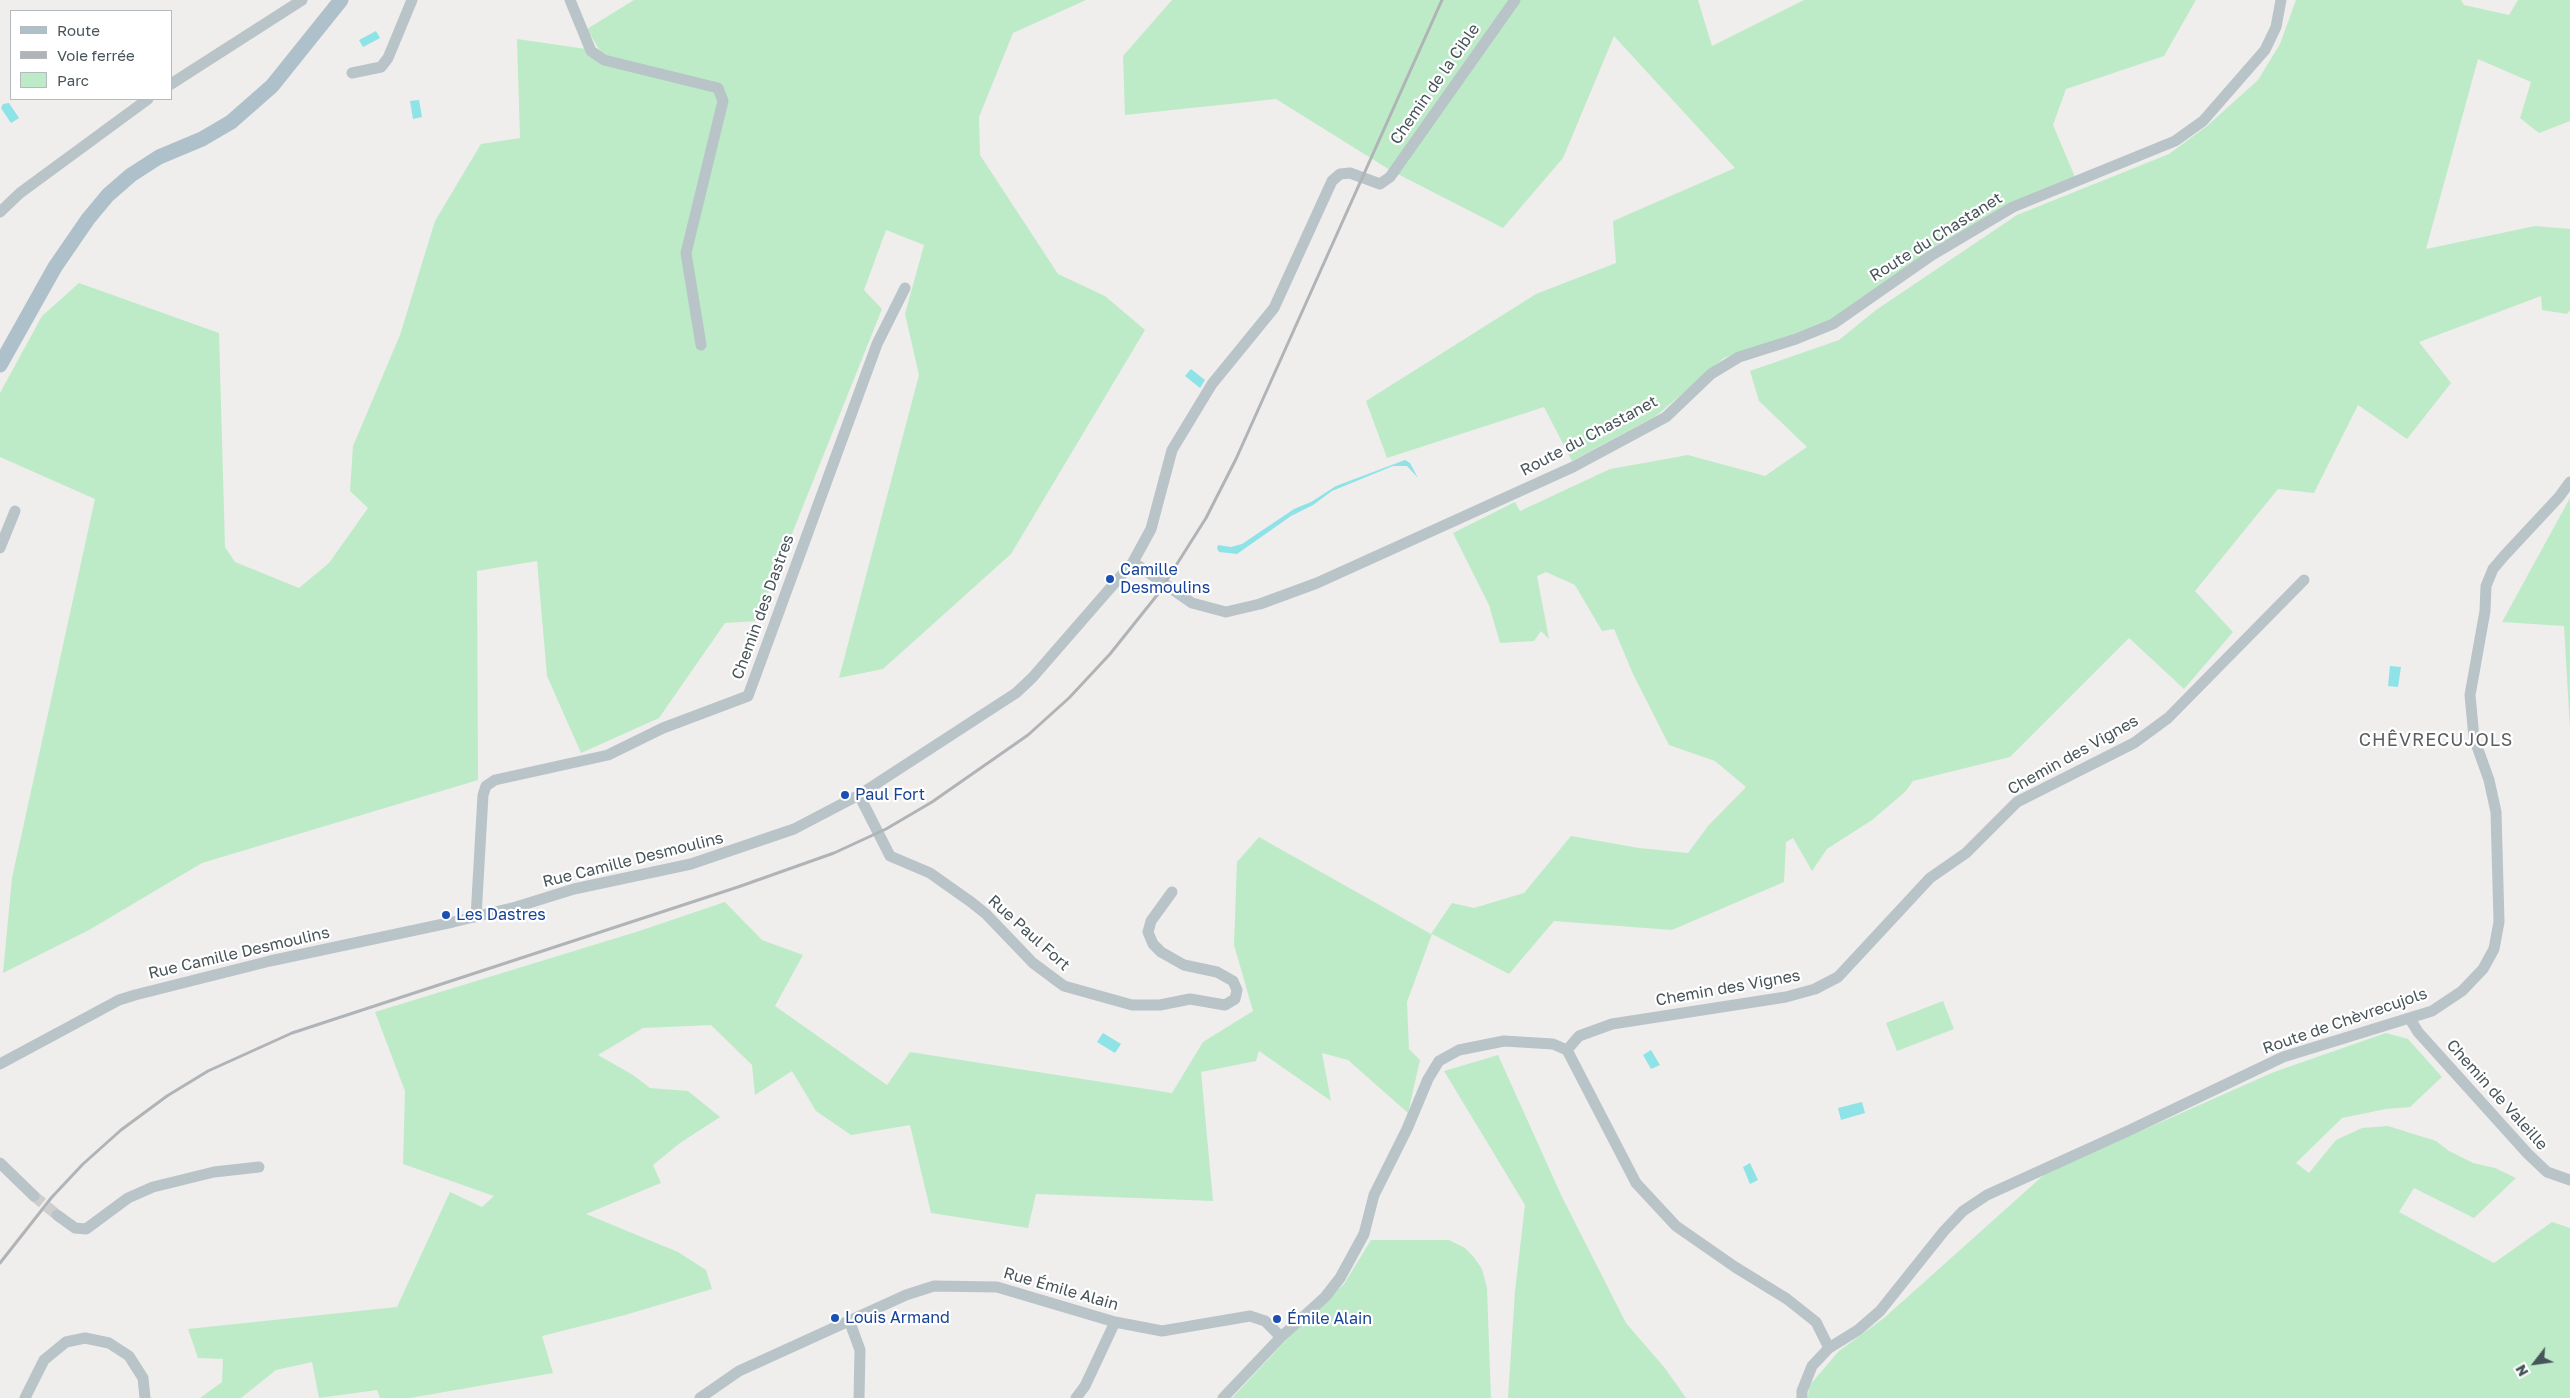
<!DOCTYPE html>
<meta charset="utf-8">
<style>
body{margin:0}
#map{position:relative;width:2570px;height:1398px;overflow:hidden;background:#f0eded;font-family:"Golos Text",sans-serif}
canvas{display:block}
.legend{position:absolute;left:10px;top:10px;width:162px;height:90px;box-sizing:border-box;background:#fff;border:1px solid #b5bbbd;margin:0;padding:6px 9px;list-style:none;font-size:15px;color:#475459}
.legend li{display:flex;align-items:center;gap:10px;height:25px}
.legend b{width:25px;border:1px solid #b5bbbd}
.north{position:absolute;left:2510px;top:1338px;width:50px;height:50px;-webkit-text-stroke:4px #fff;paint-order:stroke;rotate:240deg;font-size:14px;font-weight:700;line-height:20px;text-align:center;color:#475459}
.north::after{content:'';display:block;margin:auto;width:18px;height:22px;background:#475459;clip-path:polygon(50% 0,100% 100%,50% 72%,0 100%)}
</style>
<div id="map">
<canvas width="2570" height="1398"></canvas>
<ul class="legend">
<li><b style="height:6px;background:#aec1ca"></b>Route</li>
<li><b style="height:6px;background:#b0b4b7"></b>Voie ferrée</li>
<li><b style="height:14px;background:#bdebc7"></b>Parc</li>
</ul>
<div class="north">N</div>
</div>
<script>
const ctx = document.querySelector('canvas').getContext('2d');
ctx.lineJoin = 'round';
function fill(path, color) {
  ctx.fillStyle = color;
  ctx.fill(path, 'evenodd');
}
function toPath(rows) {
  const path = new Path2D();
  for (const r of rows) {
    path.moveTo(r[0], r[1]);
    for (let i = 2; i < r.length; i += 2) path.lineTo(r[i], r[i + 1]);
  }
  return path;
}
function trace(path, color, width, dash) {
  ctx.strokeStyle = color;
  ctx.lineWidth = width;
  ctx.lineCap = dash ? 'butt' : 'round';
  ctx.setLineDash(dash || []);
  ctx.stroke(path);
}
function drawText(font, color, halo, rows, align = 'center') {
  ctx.font = font + ' "Golos Text",sans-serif';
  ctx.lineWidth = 4.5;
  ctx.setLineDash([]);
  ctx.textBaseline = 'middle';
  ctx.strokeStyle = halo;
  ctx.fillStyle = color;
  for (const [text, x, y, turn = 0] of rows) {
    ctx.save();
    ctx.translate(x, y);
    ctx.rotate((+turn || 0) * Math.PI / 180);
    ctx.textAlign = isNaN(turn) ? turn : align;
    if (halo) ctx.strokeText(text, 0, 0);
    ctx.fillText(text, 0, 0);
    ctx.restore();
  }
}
fill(toPath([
 [634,0,1086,0,1013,33,979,117,980,155,1058,274,1105,296,1145,330,1011,554,883,669,839,678,919,375,905,314,924,245,886,230,864,290,882,309,757,621,725,623,659,718,581,753,547,676,537,561,477,571,478,780,202,863,89,930,3,973,12,878,95,499,0,457,0,393,42,316,79,283,219,333,225,547,235,562,299,588,329,563,368,508,350,491,353,446,400,335,435,221,481,144,520,138,517,39,600,51,587,29],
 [1172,0,1698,0,1712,46,1804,0,2196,0,2164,56,2066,89,2053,125,2075,177,2013,202,1823,324,1724,358,1656,416,1572,461,1544,407,1387,458,1366,401,1536,294,1616,263,1613,221,1735,168,1614,36,1563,158,1503,228,1390,170,1276,99,1125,115,1123,56],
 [2296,0,2461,0,2464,5,2509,15,2518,0,2570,0,2570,121,2539,133,2520,118,2531,82,2478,59,2426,249,2535,226,2570,229,2570,310,2567,314,2542,310,2541,296,2419,342,2451,383,2407,439,2358,405,2314,493,2278,489,2195,591,2233,632,2184,689,2129,638,2010,757,1913,781,1905,792,1872,820,1827,849,1812,871,1793,838,1786,842,1784,882,1672,930,1554,921,1509,974,1432,934,1407,1002,1409,1049,1420,1060,1408,1113,1348,1060,1322,1053,1331,1101,1259,1051,1256,1061,1201,1072,1213,1201,1036,1194,1028,1228,931,1213,910,1125,851,1135,816,1111,792,1071,755,1095,752,1065,711,1025,643,1028,598,1055,633,1075,650,1088,688,1091,720,1117,680,1143,653,1165,661,1183,586,1214,678,1252,706,1270,712,1289,625,1315,542,1336,553,1373,410,1398,380,1398,377,1390,319,1398,312,1362,276,1370,241,1398,200,1398,222,1382,223,1359,198,1358,188,1329,397,1307,450,1192,482,1207,494,1196,403,1164,405,1091,375,1012,636,932,725,902,762,940,803,955,775,1006,887,1085,910,1052,1172,1093,1203,1042,1253,1011,1234,945,1237,862,1259,837,1431,934,1452,903,1474,908,1524,893,1571,836,1639,848,1688,853,1708,826,1746,787,1715,761,1669,745,1633,674,1614,629,1602,631,1575,585,1546,572,1537,576,1549,639,1541,631,1534,641,1500,643,1489,605,1453,533,1515,502,1520,511,1610,469,1688,455,1765,476,1807,447,1759,401,1750,371,1839,340,1876,310,2017,215,2169,154,2207,126,2258,80,2280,44],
 [2570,498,2570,730,2564,626,2502,622],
 [1943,1001,1954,1029,1897,1051,1886,1023],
 [2386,1033,2408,1039,2442,1077,2410,1107,2386,1109,2342,1118,2296,1163,2309,1173,2336,1140,2362,1128,2388,1126,2436,1141,2449,1151,2473,1163,2495,1168,2516,1178,2474,1218,2414,1188,2399,1212,2494,1263,2552,1222,2570,1228,2570,1398,1808,1398,1809,1386,1839,1351,1884,1318,2046,1173,2274,1072],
 [1498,1055,1562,1197,1626,1323,1664,1367,1686,1398,1508,1398,1515,1291,1525,1205,1444,1071],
 [1371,1240,1449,1240,1465,1248,1473,1256,1482,1269,1487,1288,1491,1398,1232,1398,1289,1337,1344,1284]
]), '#bdebc7');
fill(toPath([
 [376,31,380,38,363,47,359,40],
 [419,100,422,117,413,119,410,101],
 [9,103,19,118,11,123,1,108,3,104],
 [1191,369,1205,380,1200,388,1185,376],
 [1405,460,1410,463,1418,478,1407,466,1393,466,1332,491,1313,505,1291,516,1237,554,1219,552,1217,548,1218,545,1231,547,1242,544,1294,509,1311,502,1336,486],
 [2390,666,2401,667,2398,687,2388,686],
 [1103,1033,1121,1044,1115,1053,1097,1042],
 [1651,1050,1660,1065,1651,1069,1643,1055],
 [1862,1102,1865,1113,1841,1120,1838,1108],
 [1750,1163,1758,1180,1750,1184,1743,1167]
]), '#8de3e5');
trace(toPath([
 [34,1196,57,1215]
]), '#cececf', 11, [11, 5.5]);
trace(toPath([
 [570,0,591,51,604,60,718,88,723,101,686,253,701,345],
 [352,73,381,67,388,58,412,0],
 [171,84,302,0],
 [0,212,20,193,148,99],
 [0,548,15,511],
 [1133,562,1192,603,1226,612,1260,604,1317,583,1573,467,1666,417,1711,374,1739,357,1796,339,1833,324,1932,255,2013,207,2175,141,2203,121,2265,50,2276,27,2281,0],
 [859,795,890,856,930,873,971,902,986,914,1033,963,1064,986,1132,1005,1160,1005,1190,999,1225,1005,1235,999,1237,990,1233,981,1217,972,1184,965,1161,952,1153,944,1148,932,1151,921,1172,892],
 [476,917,483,795,486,786,495,780,608,755,663,728,748,696,877,344,905,288],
 [2410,1019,2418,1032,2528,1154,2547,1172,2570,1180],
 [1567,1050,1579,1036,1612,1024,1786,997,1815,989,1838,977,1930,878,1966,853,2017,802,2134,743,2168,718,2304,580],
 [1567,1050,1636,1183,1676,1226,1735,1267,1787,1299,1816,1322,1829,1348],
 [0,1064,119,1000,135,995,270,961,453,922,516,907,574,889,691,864,794,829,859,795,1016,693,1032,678,1133,562,1151,529,1172,450,1212,384,1274,308,1332,181,1340,174,1350,173,1380,184,1390,177,1515,0],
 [0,1163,34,1196],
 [57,1215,75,1228,86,1229,128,1198,153,1187,214,1172,259,1167],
 [849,1320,860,1350,859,1398],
 [25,1398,44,1360,66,1342,85,1338,109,1343,129,1356,143,1378,145,1398],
 [700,1398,739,1371,906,1295,934,1286,997,1287,1115,1322,1162,1331,1250,1316,1265,1321,1281,1337],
 [1076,1398,1085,1386,1115,1322],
 [1223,1398,1281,1337,1325,1297,1340,1278,1364,1234,1374,1195,1407,1129,1428,1079,1439,1061,1459,1050,1504,1041,1553,1044,1567,1050],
 [1802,1398,1802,1391,1812,1366,1829,1348,1858,1330,1880,1311,1944,1231,1963,1211,1987,1195,2130,1130,2283,1057,2432,1011,2462,991,2483,969,2494,949,2499,922,2496,812,2489,780,2474,738,2470,695,2485,611,2486,586,2493,569,2504,556,2559,497,2570,482]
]), '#b9c4c9', 11);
trace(toPath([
 [0,365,55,267,88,219,108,195,131,175,159,157,202,139,231,122,272,86,341,0]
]), '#aec1ca', 15);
trace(toPath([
 [0,1263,52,1197,83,1164,121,1130,167,1096,208,1071,292,1033,738,887,834,853,886,829,932,802,1028,735,1069,698,1110,654,1158,594,1206,518,1236,459,1442,0]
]), '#b0b4b7', 3);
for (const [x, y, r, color] of [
 [1110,579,5,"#1a4fb4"],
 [845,795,5,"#1a4fb4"],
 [446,915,5,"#1a4fb4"],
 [835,1318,5,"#1a4fb4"],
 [1277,1319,5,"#1a4fb4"]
]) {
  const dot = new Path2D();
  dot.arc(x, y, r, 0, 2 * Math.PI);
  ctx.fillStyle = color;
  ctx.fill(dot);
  trace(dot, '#fff', 2);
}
drawText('16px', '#475459', '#fff', [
 ["Chemin de la Cible",1435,84,-55],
 ["Route du Chastanet",1936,237,-32],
 ["Route du Chastanet",1589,436,-28],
 ["Chemin des Dastres",763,607,-70],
 ["Chemin des Vignes",2073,755,-29],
 ["Rue Camille Desmoulins",633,860,-14],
 ["Rue Paul Fort",1029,933,42],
 ["Rue Camille Desmoulins",239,953,-13],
 ["Chemin des Vignes",1728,988,-10],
 ["Route de Chèvrecujols",2345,1021,-19],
 ["Chemin de Valeille",2497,1095,48],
 ["Rue Émile Alain",1061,1289,16]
]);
drawText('16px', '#164399', '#fff', [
 ["Camille",1120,570],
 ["Desmoulins",1120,588],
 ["Paul Fort",855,795],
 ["Les Dastres",456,915],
 ["Louis Armand",845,1318],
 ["Émile Alain",1287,1319]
], 'left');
ctx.letterSpacing = '1px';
drawText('18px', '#5a5f61', '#fff', [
 ["CHÊVRECUJOLS",2436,740]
]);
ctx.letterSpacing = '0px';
</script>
